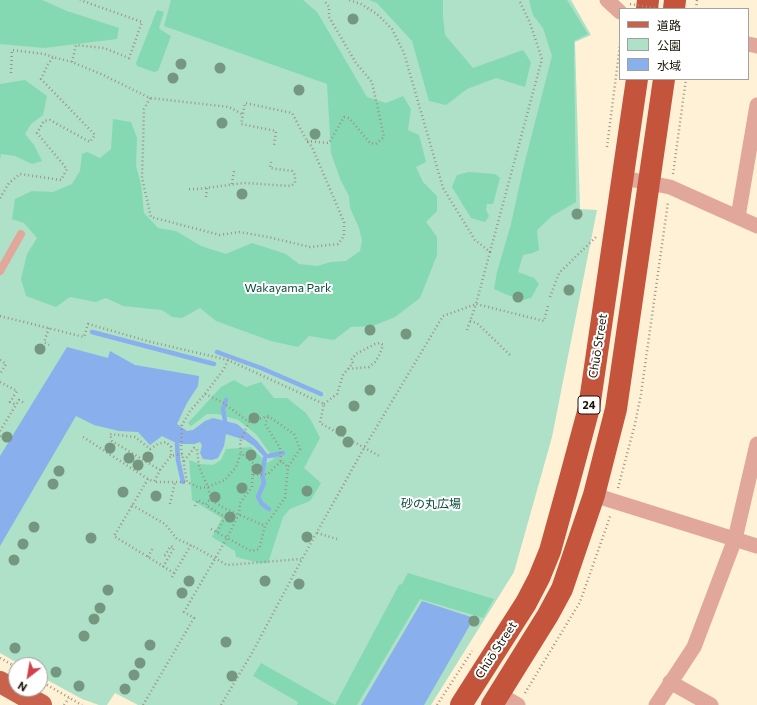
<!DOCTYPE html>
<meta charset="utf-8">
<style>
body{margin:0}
#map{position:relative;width:757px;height:705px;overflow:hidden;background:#fff1d6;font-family:Commissioner,"Noto Sans JP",sans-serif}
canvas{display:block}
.legend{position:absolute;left:619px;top:8px;width:130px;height:72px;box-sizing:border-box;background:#fff;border:1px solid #a3a19c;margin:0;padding:5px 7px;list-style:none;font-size:12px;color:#1a1407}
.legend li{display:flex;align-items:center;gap:8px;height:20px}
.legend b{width:20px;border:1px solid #a3a19c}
.north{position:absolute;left:8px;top:657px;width:40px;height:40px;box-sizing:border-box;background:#fff;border:1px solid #a3a19c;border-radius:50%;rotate:211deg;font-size:11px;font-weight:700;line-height:16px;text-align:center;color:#1a1407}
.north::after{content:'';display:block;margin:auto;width:14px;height:18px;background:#d1414a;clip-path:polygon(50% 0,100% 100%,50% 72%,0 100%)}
</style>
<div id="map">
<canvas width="757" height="705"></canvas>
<ul class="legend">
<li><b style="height:5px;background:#c9624c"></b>道路</li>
<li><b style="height:11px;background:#afe0c8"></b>公園</li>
<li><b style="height:11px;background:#89afed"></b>水域</li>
</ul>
<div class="north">N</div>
</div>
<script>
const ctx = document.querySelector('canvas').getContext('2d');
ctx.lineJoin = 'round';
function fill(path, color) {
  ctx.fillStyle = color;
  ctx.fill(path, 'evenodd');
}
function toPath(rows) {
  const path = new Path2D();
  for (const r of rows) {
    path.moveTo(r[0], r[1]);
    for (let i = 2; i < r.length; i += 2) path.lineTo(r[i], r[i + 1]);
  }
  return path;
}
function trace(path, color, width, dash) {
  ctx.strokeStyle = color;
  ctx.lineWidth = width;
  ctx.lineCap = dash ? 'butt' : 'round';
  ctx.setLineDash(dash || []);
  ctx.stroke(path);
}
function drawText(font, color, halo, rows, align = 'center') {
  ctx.font = font + ' Commissioner,"Noto Sans JP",sans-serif';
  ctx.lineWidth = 4;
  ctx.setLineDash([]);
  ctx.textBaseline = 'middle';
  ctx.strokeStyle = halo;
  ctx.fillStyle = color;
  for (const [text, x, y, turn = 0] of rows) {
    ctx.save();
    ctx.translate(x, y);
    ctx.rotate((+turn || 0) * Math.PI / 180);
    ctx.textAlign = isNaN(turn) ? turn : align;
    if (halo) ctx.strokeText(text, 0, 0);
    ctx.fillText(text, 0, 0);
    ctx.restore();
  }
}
fill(toPath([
 [0,0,571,0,591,35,575,42,580,209,597,210,552,437,514,572,431,705,138,705,115,693,107,705,99,705,82,699,40,676,40,665,21,665,0,653]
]), '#afe0c8');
fill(toPath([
 [0,0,42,0,67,11,119,28,117,39,44,48,0,44],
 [171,0,303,0,317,12,367,97,386,103,403,96,411,109,408,130,419,135,426,162,416,167,423,182,437,196,437,211,426,222,437,237,437,255,420,298,395,317,373,326,351,327,334,340,309,336,298,347,271,341,216,321,200,308,182,318,172,317,162,310,123,306,106,298,96,302,70,297,56,307,26,296,21,279,27,254,37,238,24,223,12,219,15,199,32,191,53,192,72,184,80,171,82,154,87,152,100,158,111,149,113,119,131,122,137,138,136,166,141,184,144,213,158,228,176,231,201,246,226,254,252,243,286,254,299,264,317,266,331,262,346,261,360,251,362,240,359,228,350,208,349,196,341,181,331,153,327,84,164,26],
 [369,0,443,0,443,17,445,35,473,68,523,50,531,62,525,87,496,78,467,89,446,105,429,101,412,41,377,3],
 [529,0,567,0,588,34,574,41,576,202,552,216,537,230,539,250,533,253,523,255,518,272,534,278,539,284,531,298,523,300,505,294,494,289,497,272,511,224,524,165,552,56,543,28,533,15],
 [157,10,164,12,159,28,161,30,171,36,158,71,154,72,137,66,136,63],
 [25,80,47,96,43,115,31,124,25,134,34,145,42,161,32,164,15,156,1,154,0,160,0,84],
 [469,172,495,174,500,178,493,204,487,204,486,210,489,216,485,222,471,218,452,187,457,175],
 [234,380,246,387,261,382,274,398,287,398,306,413,312,422,320,438,304,468,321,483,310,501,290,509,283,517,268,563,260,563,236,557,235,551,212,537,222,518,192,500,189,460,200,464,213,465,221,460,226,449,251,447,267,463,274,459,256,434,238,420,217,414,207,414,191,426,188,423,221,387],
 [408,573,494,599,483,618,420,599,357,705,297,705,298,702,253,676,261,663,335,705,399,585,402,584]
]), '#84d9b3');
fill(toPath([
 [67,347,108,358,110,351,135,365,199,376,198,386,187,403,177,424,187,431,193,430,205,421,213,418,237,424,257,441,269,456,265,458,254,446,245,440,226,434,224,446,218,458,212,460,203,459,200,453,202,445,200,442,194,444,182,444,174,442,162,436,150,445,138,432,119,431,94,425,76,416,0,546,0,456],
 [422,601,474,618,424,705,361,705]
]), '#89afed');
trace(toPath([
 [92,332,214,364],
 [217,352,261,368,321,394],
 [225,421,223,409,226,400],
 [177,443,178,460,183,482],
 [269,456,283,453],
 [265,458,262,474,264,483,258,497,262,504,269,509]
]), '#89afed', 4.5);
trace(toPath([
 [696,9,697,0],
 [72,62,76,45,104,48,129,58,142,22,80,0],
 [11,73,12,50,44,54,53,57],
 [150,98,144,109,142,178,151,217,220,235,239,232,268,237,310,247,338,244,344,236,344,222,312,147,307,141,292,113,245,103,241,124,276,131,274,145],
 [307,141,329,143,344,117,349,118,370,143,376,144,384,137,372,82,356,63,329,17,329,7,324,0],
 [607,147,620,45],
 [673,174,686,79],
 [232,184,234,171],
 [189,189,198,189,244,183,291,186,295,183,295,175,292,171,270,168,271,162],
 [206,197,207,188],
 [0,198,9,183,20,174,61,180,67,169,37,133,44,121,50,120,90,142,95,135,41,79,47,66,53,57,72,62,101,74,150,98,229,107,242,114],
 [490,252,542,59,530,23,519,0],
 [550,297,559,273,596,237],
 [0,316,84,337,88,324,151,342,228,360,324,404,320,423,381,457],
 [470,321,477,323,511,356],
 [49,328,44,342,49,345],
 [467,330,476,304,544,321,548,306],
 [0,360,6,364,0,374],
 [228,360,224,369,205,394,190,411,182,425,181,448,187,482,200,488,208,487,225,480,236,467,241,453],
 [0,382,17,391,10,402,16,405],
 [205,394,222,402,249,422],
 [324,404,337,394,343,375,353,363,351,360,356,354,375,344,380,343,383,345,380,354,375,362,369,367,348,369],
 [268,417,265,424,280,448,281,461],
 [0,431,19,400,24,403],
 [0,436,1,437],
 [83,437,148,479,154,482],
 [182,454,171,456,171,447,166,442,158,444,150,449,135,437,110,434,112,441,160,470,154,482,187,482],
 [184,461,194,448,197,449,199,467,208,487,211,500],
 [160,470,171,456],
 [253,475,268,474,281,461,288,467],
 [148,479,114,536,174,573],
 [618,488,635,424,641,394,668,202],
 [170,504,175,482],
 [132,505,165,524,177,539,191,545],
 [195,506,198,500,206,505],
 [211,529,251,551,259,549,265,526,285,498,288,467,300,449,294,434,268,416],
 [217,532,225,517,206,505,208,501,211,500,226,509,265,526],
 [317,533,337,539],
 [148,557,153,548],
 [163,567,174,548,171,546,165,555,164,555],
 [172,577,191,545,227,565,301,559],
 [0,658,16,667],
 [40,681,82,705],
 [525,693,580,602,611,514],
 [64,705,69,698],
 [143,705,194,618,184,612,227,538,239,514,240,503,252,487,253,463,241,453,240,442,249,422,268,416],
 [221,705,252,653,302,559,364,448,443,316,476,304,490,252,475,240,443,188,404,53,392,29,377,14,361,4,349,0],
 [437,705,472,651]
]), '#9e937e', 2.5, [1, 3]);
trace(toPath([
 [0,271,21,234]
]), '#e1a79a', 8);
trace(toPath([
 [607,0,620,12],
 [748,44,757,46],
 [623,178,670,187,757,226],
 [738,217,757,105],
 [594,495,757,546],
 [670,682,711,705],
 [499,694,518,705],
 [656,705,694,647,735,539,757,444]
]), '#e1a79a', 15);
trace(toPath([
 [0,682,41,705]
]), '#c9624c', 22);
trace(toPath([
 [647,9,648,0],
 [674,9,675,0],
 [461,705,526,603,539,578,550,551,568,486,589,408,637,79],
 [492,705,548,615,562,589,594,495,616,409,664,79]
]), '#c4543c', 22);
trace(toPath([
 [630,4,661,9]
]), '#9e937e', 2.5, [1, 3]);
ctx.fillStyle = '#76977f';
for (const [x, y] of [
 [353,19],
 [181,64],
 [220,68],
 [173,78],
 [299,90],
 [222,123],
 [315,134],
 [242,194],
 [577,214],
 [569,290],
 [518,297],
 [370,330],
 [406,334],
 [40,349],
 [370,390],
 [354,406],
 [254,418],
 [341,431],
 [7,437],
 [348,442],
 [110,448],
 [251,455],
 [148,457],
 [129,458],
 [138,465],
 [257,469],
 [59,471],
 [53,484],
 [242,488],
 [307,491],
 [123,492],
 [156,496],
 [215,497],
 [230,517],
 [34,527],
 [307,537],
 [91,538],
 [23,544],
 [14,560],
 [189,581],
 [265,581],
 [299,584],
 [108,590],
 [182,593],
 [100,608],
 [94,619],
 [474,621],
 [84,636],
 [226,642],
 [150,645],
 [15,648],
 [140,663],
 [56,672],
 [134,675],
 [232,676],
 [79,686],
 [125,689]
]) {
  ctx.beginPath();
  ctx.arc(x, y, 5.5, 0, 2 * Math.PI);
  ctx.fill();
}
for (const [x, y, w] of [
 [589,405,22]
]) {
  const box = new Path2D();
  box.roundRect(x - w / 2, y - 9, w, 18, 3);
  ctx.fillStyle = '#fff';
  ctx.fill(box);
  trace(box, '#1a1407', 1);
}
drawText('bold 11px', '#1a1407', null, [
 ["24",589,405]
]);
drawText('12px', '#064e37', '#fff', [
 ["Wakayama Park",288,288],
 ["砂の丸広場",431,504]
]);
drawText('12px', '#1a1407', '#fff', [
 ["Chūō Street",598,346,-81],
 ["Chūō Street",496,650,-57]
]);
</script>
